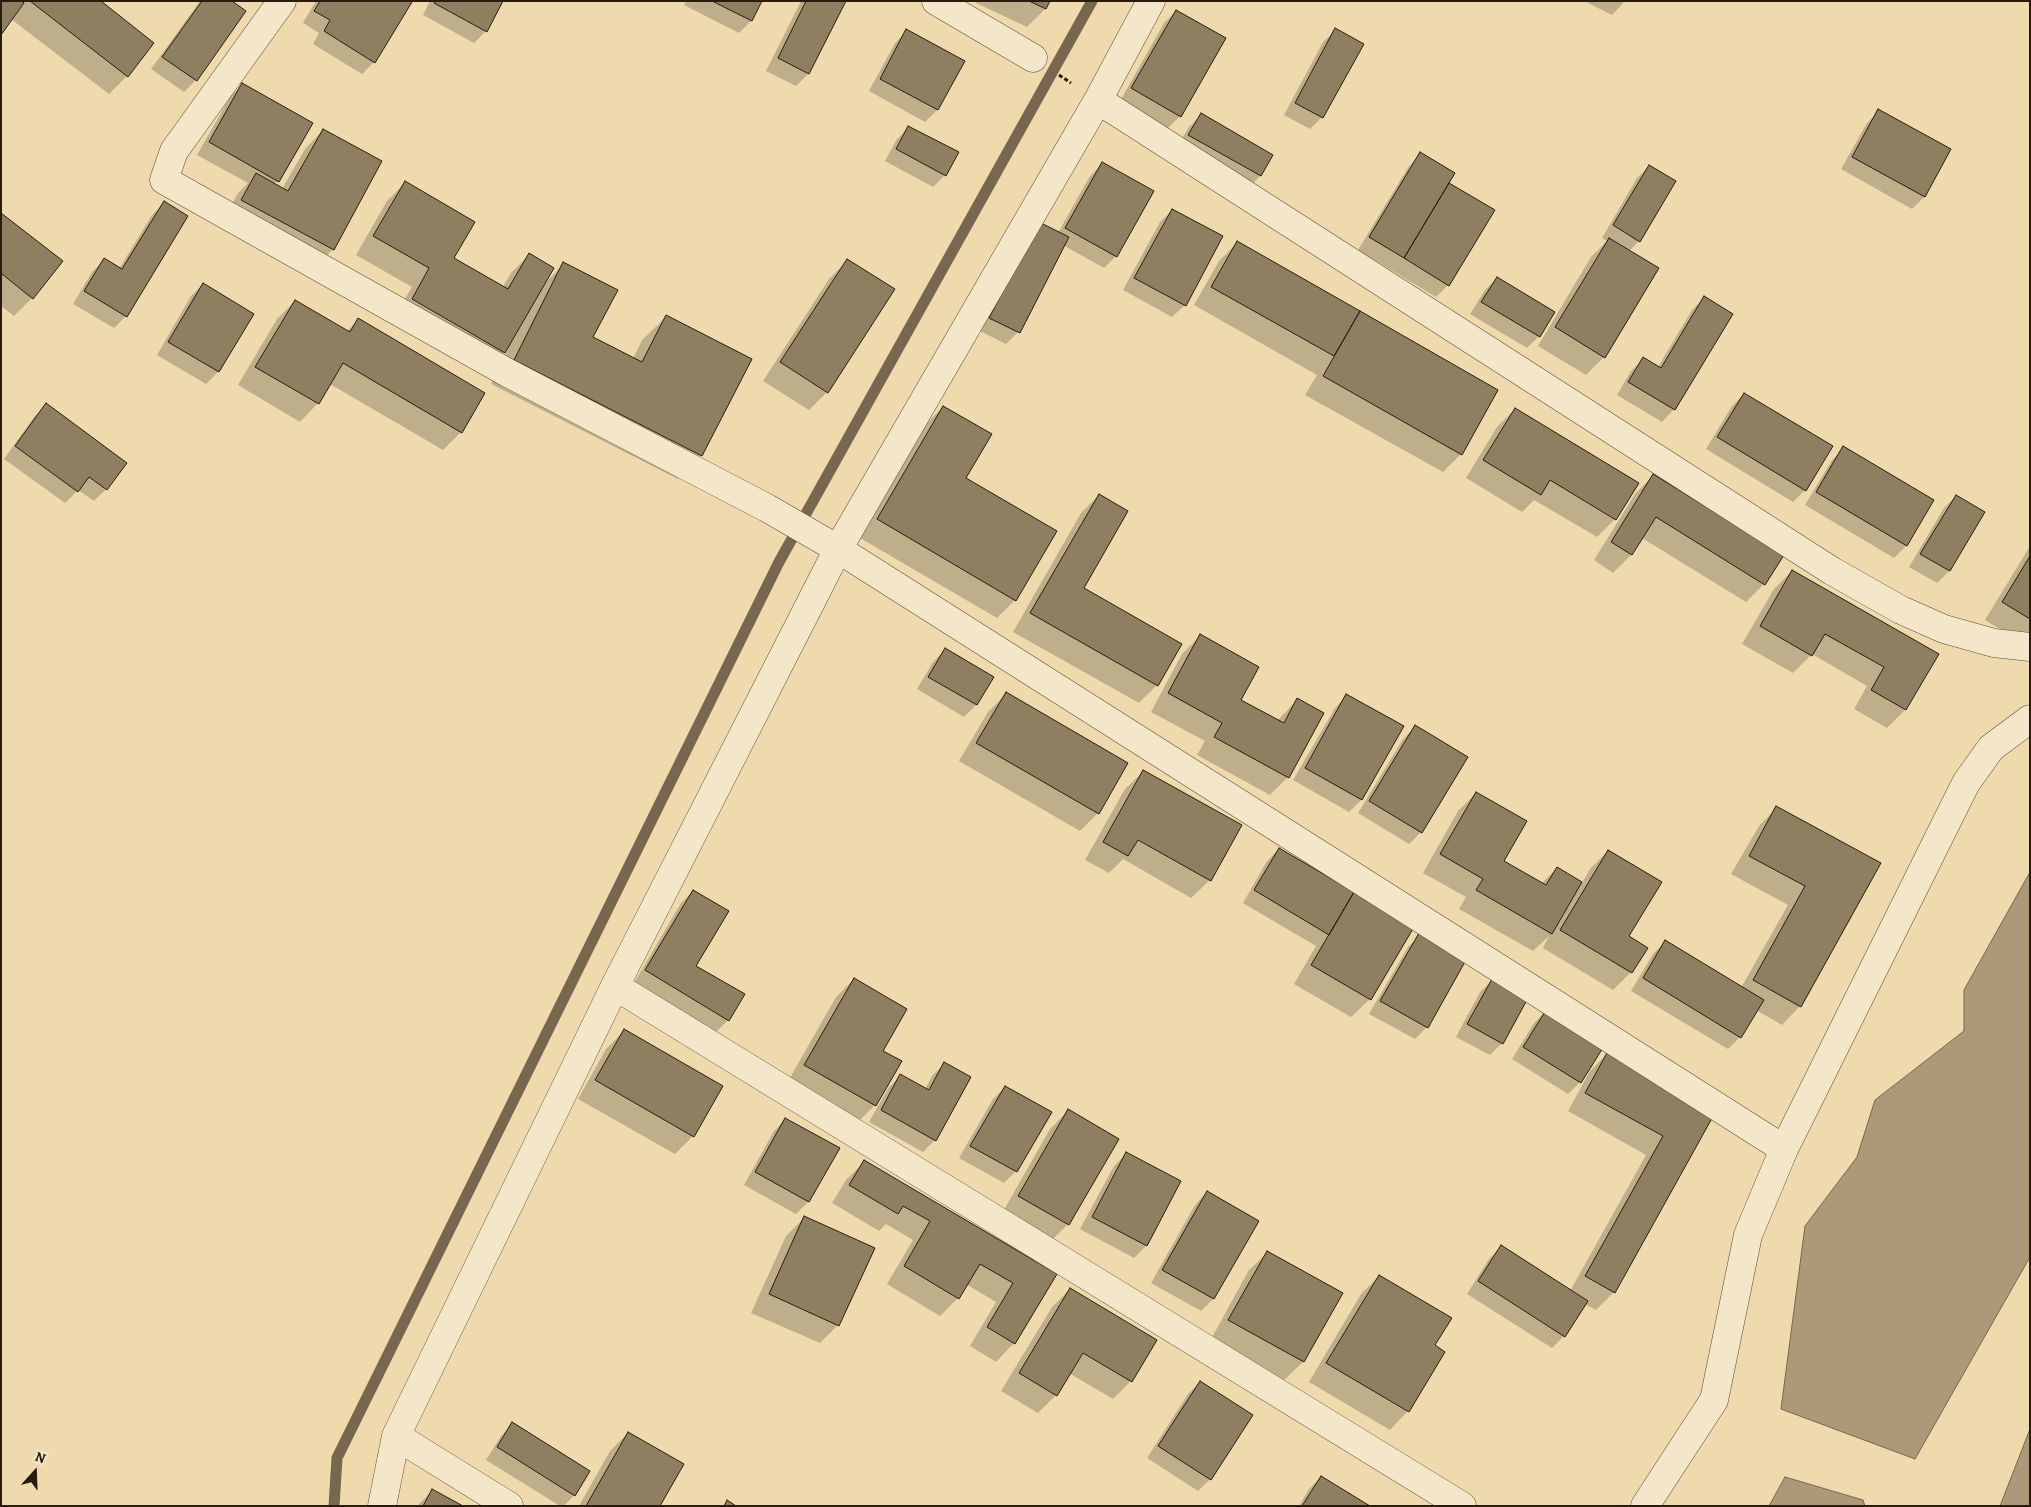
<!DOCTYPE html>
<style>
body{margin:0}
#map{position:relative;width:2031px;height:1507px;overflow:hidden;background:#eedaac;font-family:Alegreya,serif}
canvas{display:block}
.frame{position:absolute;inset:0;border:2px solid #281c10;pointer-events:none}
.north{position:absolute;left:10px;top:1447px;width:50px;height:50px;-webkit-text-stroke:4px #f4e7c9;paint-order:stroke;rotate:20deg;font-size:14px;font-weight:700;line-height:20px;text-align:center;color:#281c10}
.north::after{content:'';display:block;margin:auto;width:18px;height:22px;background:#281c10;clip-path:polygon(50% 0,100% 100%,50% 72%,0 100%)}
</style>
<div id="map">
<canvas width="2031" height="1507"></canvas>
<div class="frame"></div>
<div class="north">N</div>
</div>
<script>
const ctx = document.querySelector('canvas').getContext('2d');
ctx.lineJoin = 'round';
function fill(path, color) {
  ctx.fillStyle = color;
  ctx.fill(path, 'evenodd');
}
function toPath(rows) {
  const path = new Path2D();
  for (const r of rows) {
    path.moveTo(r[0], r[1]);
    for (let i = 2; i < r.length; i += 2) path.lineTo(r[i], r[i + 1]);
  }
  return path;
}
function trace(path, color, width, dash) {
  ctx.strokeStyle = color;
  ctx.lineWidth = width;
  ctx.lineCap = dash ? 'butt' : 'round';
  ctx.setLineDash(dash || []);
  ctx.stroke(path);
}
const water = toPath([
 [2030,872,2030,1257,1915,1459,1781,1409,1805,1226,1857,1157,1875,1100,1964,1031,1964,990,2030,872],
 [2030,1429,2030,1506,2000,1506,2030,1429],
 [1785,1477,1863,1500,1865,1506,1769,1506,1785,1477]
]);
fill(water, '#ab9977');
trace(water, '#77674e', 1);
fill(toPath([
 [1,1,99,1,153,43,127,76,109,94,11,19],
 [200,1,230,1,196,80,184,92,151,69],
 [316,1,408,1,374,62,362,74,313,44,319,33,303,23],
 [430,1,502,1,486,31,474,43,423,15],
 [686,1,761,1,751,21,739,33,684,5],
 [801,1,845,1,808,74,796,86,766,71],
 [976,1,1048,1,1045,9,1027,27,976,3],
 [1584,1,1625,1,1612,15],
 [1176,11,1180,116,1168,128,1120,101,1164,23],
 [1336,30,1322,117,1310,129,1284,115,1323,42],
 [907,31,963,62,937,110,925,122,869,91,895,43],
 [242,85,278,181,274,185,282,189,305,149,323,130,380,162,333,249,315,268,224,218,238,193,248,183,197,155,230,97],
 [1879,111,1949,150,1924,197,1912,209,1841,169,1867,123],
 [1201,115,1272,155,1260,176,1248,188,1177,147,1189,127],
 [909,127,945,175,933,187,885,161,897,139],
 [1421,154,1447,184,1493,211,1448,285,1436,297,1358,250,1409,166],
 [1102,164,1116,256,1104,268,1063,245,1018,332,1006,344,978,330,1027,235,1058,233,1090,176],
 [1649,166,1639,241,1629,251,1604,357,1586,375,1538,346,1591,257,1607,241,1602,238,1637,178],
 [405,183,453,259,502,288,511,273,529,255,545,283,564,264,592,338,633,359,642,340,666,317,701,455,678,479,491,384,510,345,509,344,504,352,486,370,394,317,412,287,356,255,387,201],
 [164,203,126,316,114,328,73,304,92,272,104,260,119,269,152,215],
 [1172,210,1221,237,1185,305,1172,317,1123,290,1160,222],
 [1,215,32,298,14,316,1,306],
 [1237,243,1497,390,1461,454,1443,472,1305,395,1317,375,1194,305,1219,261],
 [847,261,893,290,827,392,809,410,763,381,829,279],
 [1497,278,1539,336,1527,348,1470,314,1485,290],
 [203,284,218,372,206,384,157,355,191,296],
 [1704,298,1731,314,1674,409,1662,422,1617,395,1631,371,1643,359,1658,367,1692,310],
 [295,301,347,331,358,320,484,394,461,432,443,450,330,384,318,403,300,422,238,385,277,319],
 [1744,394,1805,490,1793,502,1706,449,1732,406],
 [46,405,125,463,106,489,94,501,78,490,65,503,4,459,34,417],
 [943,407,965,478,1015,600,997,618,860,538,925,425],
 [1515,409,1615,519,1597,537,1534,500,1522,512,1466,478,1497,427],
 [1844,448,1933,501,1906,546,1894,558,1805,505,1832,460],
 [1653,476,1764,584,1746,602,1642,538,1631,555,1613,573,1594,560,1635,494],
 [1099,495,1082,588,1157,685,1139,703,1013,632,1081,513],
 [1956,496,1983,513,1949,571,1937,583,1909,567,1944,508],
 [2030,546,2030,638,2024,644,1985,620],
 [1792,571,1937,654,1905,710,1887,728,1854,709,1867,686,1812,654,1793,673,1742,644,1774,589],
 [1200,636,1239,700,1277,721,1297,700,1288,777,1270,795,1197,755,1205,741,1151,712,1182,654],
 [945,650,993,677,976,705,964,717,917,689,933,662],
 [1006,694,1098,813,1080,831,959,761,988,712],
 [1347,695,1402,727,1361,800,1349,812,1293,780,1335,708],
 [1415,727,1421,832,1409,844,1358,813,1403,739],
 [1144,771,1210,880,1191,898,1123,859,1109,873,1085,860,1125,789],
 [1476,793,1502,861,1541,884,1557,868,1582,883,1590,869,1608,851,1627,937,1631,972,1613,990,1543,948,1549,936,1533,951,1459,909,1466,897,1423,873,1458,811],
 [1777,807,1879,864,1800,1006,1782,1025,1756,1010,1740,1037,1728,1049,1631,991,1653,954,1665,942,1741,988,1788,905,1731,874,1759,826],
 [1279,849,1412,928,1370,999,1351,1017,1294,984,1316,946,1243,903,1267,861],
 [693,891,695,966,728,1020,716,1032,634,983,681,903],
 [1420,935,1427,1027,1415,1039,1369,1014,1408,947],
 [854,979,882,1051,900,1062,875,1105,857,1123,787,1083,836,997],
 [1492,980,1502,1043,1490,1055,1456,1037,1480,992],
 [1546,1011,1580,1082,1568,1094,1512,1059,1534,1023],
 [624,1031,693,1136,675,1154,578,1099,606,1049],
 [1608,1053,1714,1112,1614,1292,1596,1310,1585,1304,1564,1336,1552,1348,1467,1294,1489,1259,1501,1247,1570,1291,1646,1155,1568,1111,1590,1071],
 [944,1064,935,1140,923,1152,869,1122,889,1087,901,1075,925,1089,932,1076],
 [1005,1087,1016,1171,1004,1183,959,1158,993,1099],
 [1068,1111,1068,1224,1050,1242,1001,1215,1050,1129],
 [786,1119,808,1202,796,1214,744,1185,774,1131],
 [1126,1154,1146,1246,1134,1258,1080,1229,1114,1166],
 [864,1162,1055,1275,1014,1343,996,1362,970,1346,996,1302,966,1284,958,1298,940,1316,887,1284,913,1240,886,1224,879,1231,832,1203,846,1180],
 [1207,1192,1257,1221,1213,1299,1201,1311,1151,1283,1195,1205],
 [804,1218,838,1325,820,1343,751,1313,786,1236],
 [1268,1252,1341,1293,1303,1362,1284,1380,1211,1339,1249,1270],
 [1379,1276,1434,1346,1444,1352,1408,1411,1390,1430,1309,1382,1361,1294],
 [1070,1289,1131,1381,1113,1399,1069,1373,1056,1395,1038,1413,1001,1391,1052,1307],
 [1200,1382,1210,1479,1198,1491,1147,1458,1188,1394],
 [513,1424,574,1495,564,1506,560,1506,486,1460,501,1436],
 [628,1433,659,1506,579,1506,610,1451],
 [1321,1477,1368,1506,1299,1506,1309,1489],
 [433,1490,460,1506,417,1506]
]), '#0003');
trace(toPath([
 [334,1506,337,1458,779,562,1092,1]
]), '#77674e', 11);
const building = toPath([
 [1,1,21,1,24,3,1,35,1,1],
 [30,1,101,1,154,43,128,77,30,1],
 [202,1,232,1,246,11,197,81,162,57,202,1],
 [320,1,410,1,412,2,375,63,324,31,330,20,314,11,320,1],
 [435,1,503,1,487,32,434,3,435,1],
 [712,1,762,1,752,21,712,1],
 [806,1,846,1,809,74,778,58,806,1],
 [1029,1,1050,1,1046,9,1029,1],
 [1176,10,1226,38,1181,117,1131,88,1176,10],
 [1335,28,1364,44,1323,118,1295,103,1335,28],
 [906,29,965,61,938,110,880,79,906,29],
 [242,83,313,123,279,182,209,142,242,83],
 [1878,109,1951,149,1925,197,1852,157,1878,109],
 [1201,113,1273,155,1261,176,1188,135,1201,113],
 [908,126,959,152,946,176,896,149,908,126],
 [323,129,382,161,334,250,241,200,256,173,288,191,323,129],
 [1420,152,1455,173,1404,258,1369,237,1420,152],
 [1102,162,1154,191,1117,257,1065,228,1102,162],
 [1649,165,1676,181,1640,242,1613,225,1649,165],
 [405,181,475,222,454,258,508,289,529,253,554,268,505,353,412,299,429,268,373,236,405,181],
 [1449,183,1495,210,1449,286,1404,258,1449,183],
 [164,201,188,216,127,317,84,291,104,258,122,269,164,201],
 [1172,209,1223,236,1186,306,1134,278,1172,209],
 [1,213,63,261,33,299,2,274,1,275,1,213],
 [1039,222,1069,237,1020,333,989,318,1039,222],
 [1609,238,1659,268,1605,358,1555,327,1609,238],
 [1237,241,1360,311,1334,356,1211,287,1237,241],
 [847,259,895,289,828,393,780,362,847,259],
 [563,262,618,290,593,337,642,362,666,315,752,359,702,456,514,360,563,262],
 [1497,277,1555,312,1540,337,1481,302,1497,277],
 [203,283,254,314,219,372,168,342,203,283],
 [1704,296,1733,314,1675,410,1628,382,1643,357,1661,368,1704,296],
 [295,300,350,332,358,318,485,393,462,433,343,363,319,404,255,367,295,300],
 [1360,311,1498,390,1462,455,1323,376,1360,311],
 [1744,393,1833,446,1806,491,1717,437,1744,393],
 [46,403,127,463,107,490,89,477,78,492,15,446,46,403],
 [943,406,992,434,966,478,1057,531,1016,601,877,519,943,406],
 [1515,408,1639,483,1616,520,1550,480,1541,495,1483,460,1515,408],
 [1843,446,1934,500,1907,546,1816,492,1843,446],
 [1653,474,1784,555,1765,585,1656,517,1632,555,1611,542,1653,474],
 [1099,494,1128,511,1084,588,1182,644,1158,686,1030,613,1099,494],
 [1956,495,1985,512,1950,571,1920,554,1956,495],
 [2030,556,2030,619,2002,602,2030,556],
 [1792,570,1939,654,1906,710,1871,690,1884,667,1825,634,1812,656,1760,626,1792,570],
 [1200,634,1259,667,1241,700,1284,723,1297,698,1324,713,1289,778,1214,737,1222,723,1168,693,1200,634],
 [945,648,994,677,977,705,928,677,945,648],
 [1006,692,1128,763,1099,814,976,743,1006,692],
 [1346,694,1404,726,1362,800,1305,768,1346,694],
 [1415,725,1468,757,1422,833,1369,801,1415,725],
 [1143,770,1242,825,1211,881,1138,840,1128,856,1103,842,1143,770],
 [1476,792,1527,821,1504,861,1546,885,1557,867,1582,882,1552,934,1476,890,1483,879,1440,854,1476,792],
 [1776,806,1881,863,1801,1007,1753,980,1805,886,1749,856,1776,806],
 [1279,848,1354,892,1329,935,1254,890,1279,848],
 [1608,850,1662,882,1629,936,1648,948,1632,973,1560,930,1608,850],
 [693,890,729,911,696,966,745,994,729,1021,645,970,693,890],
 [1354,892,1414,927,1371,1000,1311,965,1354,892],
 [1419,933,1466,960,1428,1028,1380,1001,1419,933],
 [1665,940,1764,1000,1741,1038,1643,978,1665,940],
 [854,978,907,1009,883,1051,902,1061,876,1106,804,1065,854,978],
 [1492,979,1528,998,1503,1044,1467,1024,1492,979],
 [1546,1010,1604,1046,1581,1083,1523,1047,1546,1010],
 [624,1029,723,1086,694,1137,595,1080,624,1029],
 [1608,1051,1716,1111,1615,1293,1585,1276,1663,1136,1585,1093,1608,1051],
 [944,1062,971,1077,936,1141,881,1110,900,1074,929,1090,944,1062],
 [1005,1086,1052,1112,1017,1172,970,1146,1005,1086],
 [1068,1109,1119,1139,1069,1225,1018,1196,1068,1109],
 [785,1118,840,1148,809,1202,755,1172,785,1118],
 [1126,1152,1181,1181,1147,1246,1092,1217,1126,1152],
 [864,1160,1057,1274,1015,1344,987,1327,1013,1283,980,1264,959,1299,904,1266,930,1221,903,1206,898,1214,849,1185,864,1160],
 [1207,1191,1259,1221,1214,1299,1162,1270,1207,1191],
 [804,1216,875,1248,839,1326,769,1294,804,1216],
 [1501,1245,1588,1301,1565,1337,1478,1281,1501,1245],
 [1267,1251,1343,1293,1304,1362,1228,1320,1267,1251],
 [1379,1275,1452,1318,1435,1345,1445,1352,1409,1412,1326,1363,1379,1275],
 [1070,1288,1157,1340,1132,1382,1083,1353,1057,1396,1019,1373,1070,1288],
 [1200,1381,1253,1415,1211,1480,1158,1446,1200,1381],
 [512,1422,590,1471,575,1496,497,1447,512,1422],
 [628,1432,684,1464,660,1506,586,1506,628,1432],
 [1321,1476,1370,1506,1302,1506,1321,1476],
 [432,1489,463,1506,423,1506,432,1489],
 [727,1500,736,1506,724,1506,727,1500]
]);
fill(building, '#8f7f61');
trace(building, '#281c10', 1);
const minor = toPath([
 [282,1,174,151,164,180,508,373,767,508,838,549,1784,1149],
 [936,1,1033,58],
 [1098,100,1832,571,1901,610,1944,629,1994,643,2030,647],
 [615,986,1462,1506],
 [396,1436,509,1506],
 [382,1506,396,1436,615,986,838,549,1098,100,1151,1],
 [1645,1506,1714,1400,1748,1235,1784,1149,1966,783,1991,748,2030,719]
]);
trace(minor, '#5a4c37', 29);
trace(toPath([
 [1059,75,1071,83]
]), '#281c10', 3, [4, 2.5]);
trace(minor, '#f4e7c9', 28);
</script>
